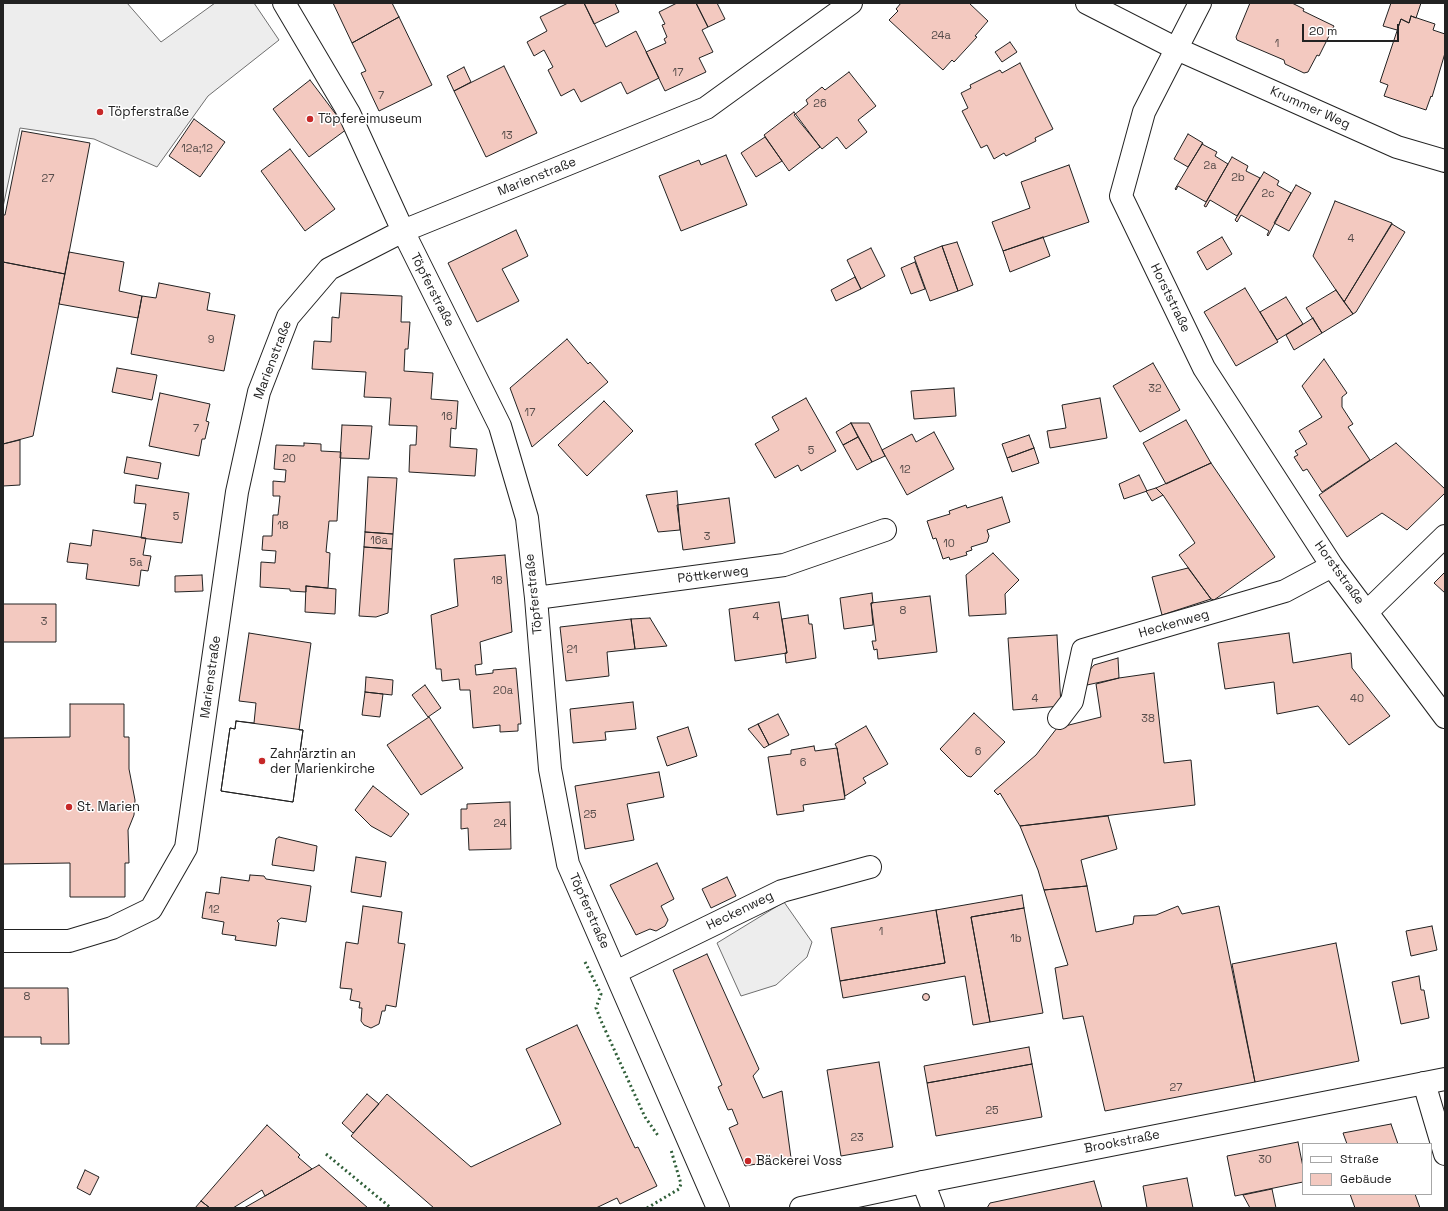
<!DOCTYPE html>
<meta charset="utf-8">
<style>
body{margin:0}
#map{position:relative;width:1448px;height:1211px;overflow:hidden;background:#fff;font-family:"Space Grotesk",sans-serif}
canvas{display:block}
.frame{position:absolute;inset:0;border:4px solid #222;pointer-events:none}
.legend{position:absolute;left:1302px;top:1143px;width:130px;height:52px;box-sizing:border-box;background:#fff;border:1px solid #a7a7a7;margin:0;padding:5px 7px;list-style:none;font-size:12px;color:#222}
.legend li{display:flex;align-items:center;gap:8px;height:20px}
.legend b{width:20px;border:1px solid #a7a7a7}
.scale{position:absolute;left:1302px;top:24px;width:97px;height:18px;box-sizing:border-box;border:2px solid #222;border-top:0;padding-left:5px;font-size:12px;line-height:14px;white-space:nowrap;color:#222;-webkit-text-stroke:3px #fff;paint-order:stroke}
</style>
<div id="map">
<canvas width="1448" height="1211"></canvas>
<div class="frame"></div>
<ul class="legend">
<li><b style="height:5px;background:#fff"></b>Straße</li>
<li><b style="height:11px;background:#f3c9c0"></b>Gebäude</li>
</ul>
<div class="scale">20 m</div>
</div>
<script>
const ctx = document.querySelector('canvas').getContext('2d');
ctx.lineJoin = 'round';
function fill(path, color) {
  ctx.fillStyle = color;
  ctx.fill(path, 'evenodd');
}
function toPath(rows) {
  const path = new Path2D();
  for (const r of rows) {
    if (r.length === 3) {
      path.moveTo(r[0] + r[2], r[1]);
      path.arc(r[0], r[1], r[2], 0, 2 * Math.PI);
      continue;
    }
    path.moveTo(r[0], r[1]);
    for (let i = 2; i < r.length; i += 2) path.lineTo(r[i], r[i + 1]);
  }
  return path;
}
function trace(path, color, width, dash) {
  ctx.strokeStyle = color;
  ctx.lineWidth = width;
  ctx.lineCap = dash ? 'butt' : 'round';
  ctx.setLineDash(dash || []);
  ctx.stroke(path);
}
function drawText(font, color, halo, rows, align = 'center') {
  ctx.font = font + ' "Space Grotesk",sans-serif';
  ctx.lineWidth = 3;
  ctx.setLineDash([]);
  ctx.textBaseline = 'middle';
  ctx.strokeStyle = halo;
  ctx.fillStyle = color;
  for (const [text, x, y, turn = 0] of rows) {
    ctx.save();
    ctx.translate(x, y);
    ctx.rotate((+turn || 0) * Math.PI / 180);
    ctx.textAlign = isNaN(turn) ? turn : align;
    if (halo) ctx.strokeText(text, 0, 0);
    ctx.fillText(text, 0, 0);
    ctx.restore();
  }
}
const parking = toPath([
 [3,3,127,3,161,42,215,3,254,3,279,40,208,96,157,167,94,139,20,128,3,207,3,3],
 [784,902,812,942,807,957,776,985,741,996,717,943,784,902]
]);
fill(parking, '#ededed');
trace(parking, '#6f6f6f', 1);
const building = toPath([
 [333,3,392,3,399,17,352,43,333,3],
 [568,3,584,3,606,47,636,31,659,78,627,94,621,82,581,102,574,89,561,96,548,70,553,67,544,50,534,56,527,42,547,31,540,17,568,3],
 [584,3,615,3,619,12,594,24,584,3],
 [677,3,696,3,708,27,702,30,713,52,699,58,706,72,665,91,646,52,666,43,664,39,667,37,662,25,665,24,659,12,677,3],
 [696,3,717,3,725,19,708,27,696,3],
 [901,3,969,3,988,21,975,36,977,37,954,62,952,60,943,70,889,20,898,11,896,9,901,3],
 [1250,3,1292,3,1304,9,1303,11,1334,26,1319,56,1317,55,1308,72,1304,73,1285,64,1284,60,1237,40,1236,37,1250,3],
 [1391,3,1421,3,1416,18,1411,16,1409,23,1401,19,1397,30,1383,26,1391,3],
 [1411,16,1435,24,1433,30,1445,34,1445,53,1432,97,1431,96,1426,110,1384,96,1388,85,1380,82,1401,19,1409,23,1411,16],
 [399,17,432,85,379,111,361,73,366,71,352,43,399,17],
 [1010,42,1017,52,1002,62,995,52,1010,42],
 [1020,63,1053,129,1035,138,1036,141,1006,156,1004,153,994,159,987,145,981,148,962,111,968,108,961,93,971,88,970,85,1000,70,1002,73,1020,63],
 [504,66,537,133,486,157,454,91,504,66],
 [464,67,471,82,454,91,447,76,464,67],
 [849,72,876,106,858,120,867,132,846,149,837,137,822,149,794,115,808,104,806,100,822,87,825,90,849,72],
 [310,80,347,129,309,157,273,109,310,80],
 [794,112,820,147,789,171,764,135,794,112],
 [194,119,225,142,200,177,169,156,194,119],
 [22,131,90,143,65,274,3,262,3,215,5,215,22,131],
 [1188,134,1203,143,1188,167,1174,159,1188,134],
 [765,137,782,161,756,177,741,153,765,137],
 [1202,144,1217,152,1215,156,1228,164,1206,202,1178,186,1176,190,1175,189,1202,144],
 [290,149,335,209,305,231,261,171,290,149],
 [726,155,747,205,681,231,659,176,699,160,701,165,726,155],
 [1232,157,1248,166,1246,171,1260,178,1237,216,1210,200,1206,207,1204,206,1232,157],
 [1069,165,1089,222,1003,251,992,222,1030,208,1021,182,1069,165],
 [1264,172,1279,181,1277,185,1291,193,1268,236,1267,235,1269,231,1241,215,1237,222,1235,220,1264,172],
 [1296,185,1311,193,1289,231,1274,223,1296,185],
 [1335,201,1392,223,1344,302,1313,256,1335,201],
 [1392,224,1405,232,1356,312,1353,314,1344,302,1392,224],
 [516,230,528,256,502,269,519,301,477,322,448,263,516,230],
 [1043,237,1050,256,1010,272,1003,251,1043,237],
 [1222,237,1232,254,1207,270,1197,252,1222,237],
 [957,242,973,285,958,291,942,246,957,242],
 [942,246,958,291,930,301,914,257,942,246],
 [871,248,885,276,861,289,847,260,871,248],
 [69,252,124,262,119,291,142,296,138,318,59,304,69,252],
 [3,262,65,274,33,436,3,444,3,262],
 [915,262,925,289,911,294,901,268,915,262],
 [855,277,861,289,836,301,831,290,855,277],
 [159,283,210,293,207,310,235,315,224,371,131,354,142,296,156,298,159,283],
 [1245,288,1278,342,1236,366,1204,312,1245,288],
 [1336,290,1353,314,1322,333,1306,308,1336,290],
 [341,293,402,296,401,322,410,322,408,349,405,349,404,371,433,373,431,399,458,401,456,429,451,428,450,447,477,449,475,476,409,472,410,445,416,445,417,426,389,425,391,398,364,397,366,372,312,369,314,341,331,342,332,317,339,318,341,293],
 [1286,297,1303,324,1277,340,1260,312,1286,297],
 [1313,318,1322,333,1294,350,1286,335,1313,318],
 [567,339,588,364,590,362,608,382,532,447,510,388,567,339],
 [1324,359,1347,393,1342,397,1342,407,1353,424,1348,427,1370,460,1322,492,1307,469,1303,471,1294,457,1298,455,1295,451,1307,444,1299,431,1322,417,1302,386,1324,359],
 [1153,363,1180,410,1140,432,1113,386,1153,363],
 [117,368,157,375,152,400,112,392,117,368],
 [954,388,956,416,914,419,911,391,954,388],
 [160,393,210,404,206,421,209,422,205,439,202,439,199,456,149,446,160,393],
 [806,398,836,451,801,471,798,465,775,478,755,444,779,430,772,417,806,398],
 [1100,398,1107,438,1050,448,1047,431,1066,428,1062,405,1100,398],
 [604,401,633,431,587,476,558,445,604,401],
 [1186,420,1211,463,1166,484,1143,443,1186,420],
 [851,423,858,437,843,445,836,432,851,423],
 [851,423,869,423,885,456,872,462,851,423],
 [342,425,372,426,369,459,340,458,342,425],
 [934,432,954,469,907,495,882,450,912,434,916,442,934,432],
 [1029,435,1034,448,1007,458,1002,444,1029,435],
 [858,437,872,462,857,470,843,445,858,437],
 [20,440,20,485,3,486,3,444,20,440],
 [304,443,321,444,321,451,341,452,337,521,329,521,326,552,330,553,328,588,306,586,306,592,290,591,290,589,260,587,261,562,275,563,276,551,262,550,263,536,272,536,273,515,278,515,280,496,273,496,273,481,285,482,286,470,274,469,276,445,304,446,304,443],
 [1396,443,1445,489,1445,493,1407,530,1382,513,1347,537,1319,495,1396,443],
 [1034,448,1039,463,1012,472,1007,458,1034,448],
 [127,457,161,463,158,479,124,473,127,457],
 [1211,463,1275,557,1214,600,1211,599,1179,555,1195,543,1163,495,1156,488,1211,463],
 [1139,475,1147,491,1124,499,1119,484,1139,475],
 [368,477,397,478,393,534,365,532,368,477],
 [136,485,189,493,182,543,141,538,146,504,134,503,136,485],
 [1156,488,1163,495,1152,501,1146,491,1156,488],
 [677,491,680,530,658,532,646,495,677,491],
 [1002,497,1010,522,987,530,989,536,987,542,971,547,972,550,966,552,967,555,950,560,949,557,943,559,936,538,933,539,927,521,950,514,949,511,966,505,967,508,1002,497],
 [729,498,735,543,683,550,677,505,729,498],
 [93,530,146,538,143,555,151,556,148,571,141,570,139,586,86,579,88,564,67,562,70,543,91,546,93,530],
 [365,532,393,534,392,549,364,547,365,532],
 [364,547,392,549,388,613,376,617,359,616,364,547],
 [993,553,1019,580,1005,594,1006,614,969,616,966,575,993,553],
 [505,555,512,632,480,642,482,664,475,665,476,675,493,673,493,670,516,668,521,724,518,724,518,731,500,732,500,725,473,728,470,690,460,690,459,679,442,681,441,669,436,669,431,615,458,606,454,559,505,555],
 [1188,568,1211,599,1162,615,1152,577,1188,568],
 [1445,572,1445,593,1434,583,1445,572],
 [202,575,203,591,175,592,175,576,202,575],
 [306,586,336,589,335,614,305,612,306,586],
 [872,593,873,603,871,603,873,625,844,629,840,598,872,593],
 [930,596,937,652,878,659,877,649,874,650,872,641,876,641,871,603,930,596],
 [779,602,787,653,735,661,729,609,779,602],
 [3,604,56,604,56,642,3,642,3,604],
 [808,615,809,624,812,624,816,658,786,663,785,653,787,653,782,619,808,615],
 [650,618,667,646,635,649,631,619,650,618],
 [631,619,635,649,607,652,609,676,566,681,560,627,631,619],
 [249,633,311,643,299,730,303,730,293,802,221,791,230,728,235,729,236,721,254,723,256,703,239,701,249,633],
 [1289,633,1293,663,1351,653,1352,668,1390,716,1349,745,1318,706,1277,714,1274,682,1225,689,1218,643,1289,633],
 [1057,635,1061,706,1013,710,1008,638,1057,635],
 [1118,658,1119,678,1087,685,1086,680,1089,671,1094,665,1118,658],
 [1154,673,1164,763,1191,760,1195,805,1020,826,1000,793,998,795,994,791,1036,755,1057,728,1101,717,1096,684,1119,678,1154,673],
 [366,677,393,680,392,695,365,692,366,677],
 [425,685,441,708,428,717,412,695,425,685],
 [365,692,383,694,380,717,362,715,365,692],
 [633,702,636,729,605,732,606,740,573,743,570,709,633,702],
 [70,704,124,704,124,737,129,737,129,769,135,800,134,815,128,830,129,863,125,863,125,897,70,897,70,863,3,864,3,738,70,737,70,704],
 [974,713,1005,742,971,777,967,776,940,749,974,713],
 [778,714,789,735,769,745,758,724,778,714],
 [429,717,463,768,421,795,387,745,429,717],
 [236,721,303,730,293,802,221,791,230,728,235,729,236,721],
 [758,724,769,745,764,748,748,729,758,724],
 [866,726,888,764,863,778,866,783,845,796,837,748,835,744,866,726],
 [688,727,697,756,667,766,657,737,688,727],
 [814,746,815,751,837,748,845,799,803,805,804,811,777,815,768,757,791,754,791,750,814,746],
 [659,772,664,797,627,804,634,840,585,849,575,786,659,772],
 [373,786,409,814,391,837,371,826,355,810,373,786],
 [510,802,511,849,469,850,468,828,461,829,461,809,467,809,467,804,510,802],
 [1108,816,1117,849,1081,860,1087,886,1044,890,1038,870,1020,826,1108,816],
 [279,837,317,846,314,871,272,865,276,839,279,837],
 [356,857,386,862,381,897,351,892,356,857],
 [657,863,674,899,661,906,668,920,665,926,656,931,650,929,636,935,610,885,657,863],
 [250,875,264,876,266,879,311,886,306,922,281,918,277,921,279,923,276,946,235,940,236,936,222,934,224,922,202,918,206,892,219,894,221,877,249,881,250,875],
 [727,877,736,896,711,908,702,889,727,877],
 [1087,886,1096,932,1133,924,1134,916,1156,915,1178,906,1182,914,1219,906,1255,1082,1105,1111,1083,1016,1063,1019,1055,968,1068,965,1044,890,1087,886],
 [1022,895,1024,908,971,917,990,1022,973,1025,965,976,843,998,840,981,945,963,936,910,1022,895],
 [363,906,402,912,398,943,405,944,396,1007,386,1005,385,1011,382,1011,379,1024,371,1028,364,1025,361,1021,362,1008,359,1008,360,1002,350,1000,352,989,340,988,346,942,358,944,363,906],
 [1024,908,1043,1013,990,1022,971,917,1024,908],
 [936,910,945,963,840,981,831,928,936,910],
 [1432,926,1437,950,1411,956,1406,931,1432,926],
 [1336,943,1359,1061,1255,1082,1232,964,1336,943],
 [707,954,759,1069,753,1076,763,1098,782,1091,791,1158,745,1166,729,1128,738,1124,732,1109,728,1110,718,1087,722,1085,673,970,707,954],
 [1419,976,1421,990,1424,990,1429,1018,1401,1024,1392,982,1419,976],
 [3,988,68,988,69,1044,41,1044,41,1037,3,1037,3,988],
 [926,997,3.5],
 [577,1025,635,1148,638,1147,657,1186,620,1204,617,1198,596,1208,434,1208,351,1136,387,1094,471,1167,561,1124,526,1049,577,1025],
 [1029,1047,1032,1064,927,1083,924,1066,1029,1047],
 [879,1062,893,1147,841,1156,827,1070,879,1062],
 [1032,1064,1042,1117,936,1136,927,1083,1032,1064],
 [367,1094,379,1104,353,1133,342,1123,367,1094],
 [1391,1124,1398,1144,1347,1144,1343,1133,1391,1124],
 [267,1125,300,1155,298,1157,312,1169,265,1196,262,1190,233,1208,210,1208,201,1201,267,1125],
 [1298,1142,1303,1167,1303,1182,1235,1196,1227,1156,1298,1142],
 [319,1165,368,1208,244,1208,265,1196,319,1165],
 [85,1170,99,1177,90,1195,77,1188,85,1170],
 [1187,1178,1193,1208,1147,1208,1143,1186,1187,1178],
 [1094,1181,1102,1208,987,1208,990,1203,1094,1181],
 [1272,1189,1276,1208,1250,1208,1243,1195,1272,1189],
 [1350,1194,1415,1194,1420,1208,1355,1208,1350,1194],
 [201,1201,210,1208,195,1208,201,1201]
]);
fill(building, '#f3c9c0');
trace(building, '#222', 1);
const minor = toPath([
 [284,3,349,113,403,231,500,426,527,518,536,598,550,769,568,864,718,1208],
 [1087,3,1177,49,1397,147,1445,161],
 [1200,3,1144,112,1121,196,1204,368,1332,566,1445,717],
 [536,598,784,565,885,530],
 [1367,612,1445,536],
 [1059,718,1072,701,1083,650,1285,591,1332,566],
 [3,941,69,941,112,928,151,909,186,848,237,492,259,392,288,317,329,269,403,231,706,108,851,3],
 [616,972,782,891,870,867],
 [1424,1083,1445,1154],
 [923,1182,933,1208]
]);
const secondary = toPath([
 [801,1208,923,1182,1445,1079]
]);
trace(minor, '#222', 24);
trace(secondary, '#222', 24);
trace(minor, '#fff', 22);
trace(secondary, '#fff', 22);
trace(toPath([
 [585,962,601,994,596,1008,602,1023,645,1117,659,1137],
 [326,1154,391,1208],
 [647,1208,679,1189,681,1184,671,1150]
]), '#2f5e38', 3, [2, 3]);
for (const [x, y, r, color] of [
 [100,112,4,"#c62828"],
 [310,119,4,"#c62828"],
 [262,761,4,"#c62828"],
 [69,807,4,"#c62828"],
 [748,1161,4,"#c62828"]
]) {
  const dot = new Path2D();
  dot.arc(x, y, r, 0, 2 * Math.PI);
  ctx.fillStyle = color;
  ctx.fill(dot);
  trace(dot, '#fff', 1.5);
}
drawText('11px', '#564c4a', null, [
 ["24a",941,36],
 ["1",1277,44],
 ["17",678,73],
 ["7",381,96],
 ["26",820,104],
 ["13",507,136],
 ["12a;12",197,149],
 ["2a",1210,166],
 ["2b",1238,178],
 ["27",48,179],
 ["2c",1268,194],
 ["4",1351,239],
 ["9",211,340],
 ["32",1155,389],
 ["17",530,413],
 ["16",447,417],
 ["7",196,429],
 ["5",811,451],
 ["20",289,459],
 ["12",905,470],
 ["5",176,517],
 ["18",283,526],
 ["3",707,537],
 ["16a",379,541],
 ["10",949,544],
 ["5a",136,563],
 ["18",497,581],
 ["8",903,611],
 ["4",756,617],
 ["3",44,622],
 ["21",572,650],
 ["20a",503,691],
 ["4",1035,699],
 ["40",1357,699],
 ["38",1148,719],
 ["6",978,752],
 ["6",803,763],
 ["25",590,815],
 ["24",500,824],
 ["12",214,910],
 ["1",881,932],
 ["1b",1016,939],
 ["8",27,997],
 ["27",1176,1088],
 ["25",992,1111],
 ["23",857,1138],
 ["30",1265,1160]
]);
drawText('13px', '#222', '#fff', [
 ["Krummer Weg",1310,108,24],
 ["Marienstraße",537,177,-22],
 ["Töpferstraße",432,290,63],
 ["Horststraße",1170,298,64],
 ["Marienstraße",273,360,-69],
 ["Horststraße",1339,573,54],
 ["Pöttkerweg",713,575,-7],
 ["Töpferstraße",534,594,-96],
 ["Heckenweg",1174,624,-16],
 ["Marienstraße",211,677,-82],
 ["Töpferstraße",589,911,66],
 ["Heckenweg",740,911,-26],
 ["Brookstraße",1122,1142,-11]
]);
drawText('13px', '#222', '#fff', [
 ["Töpferstraße",108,112],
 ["Töpfereimuseum",318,119],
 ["Zahnärztin an",270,754],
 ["der Marienkirche",270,769],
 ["St. Marien",77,807],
 ["Bäckerei Voss",756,1161]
], 'left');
</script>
